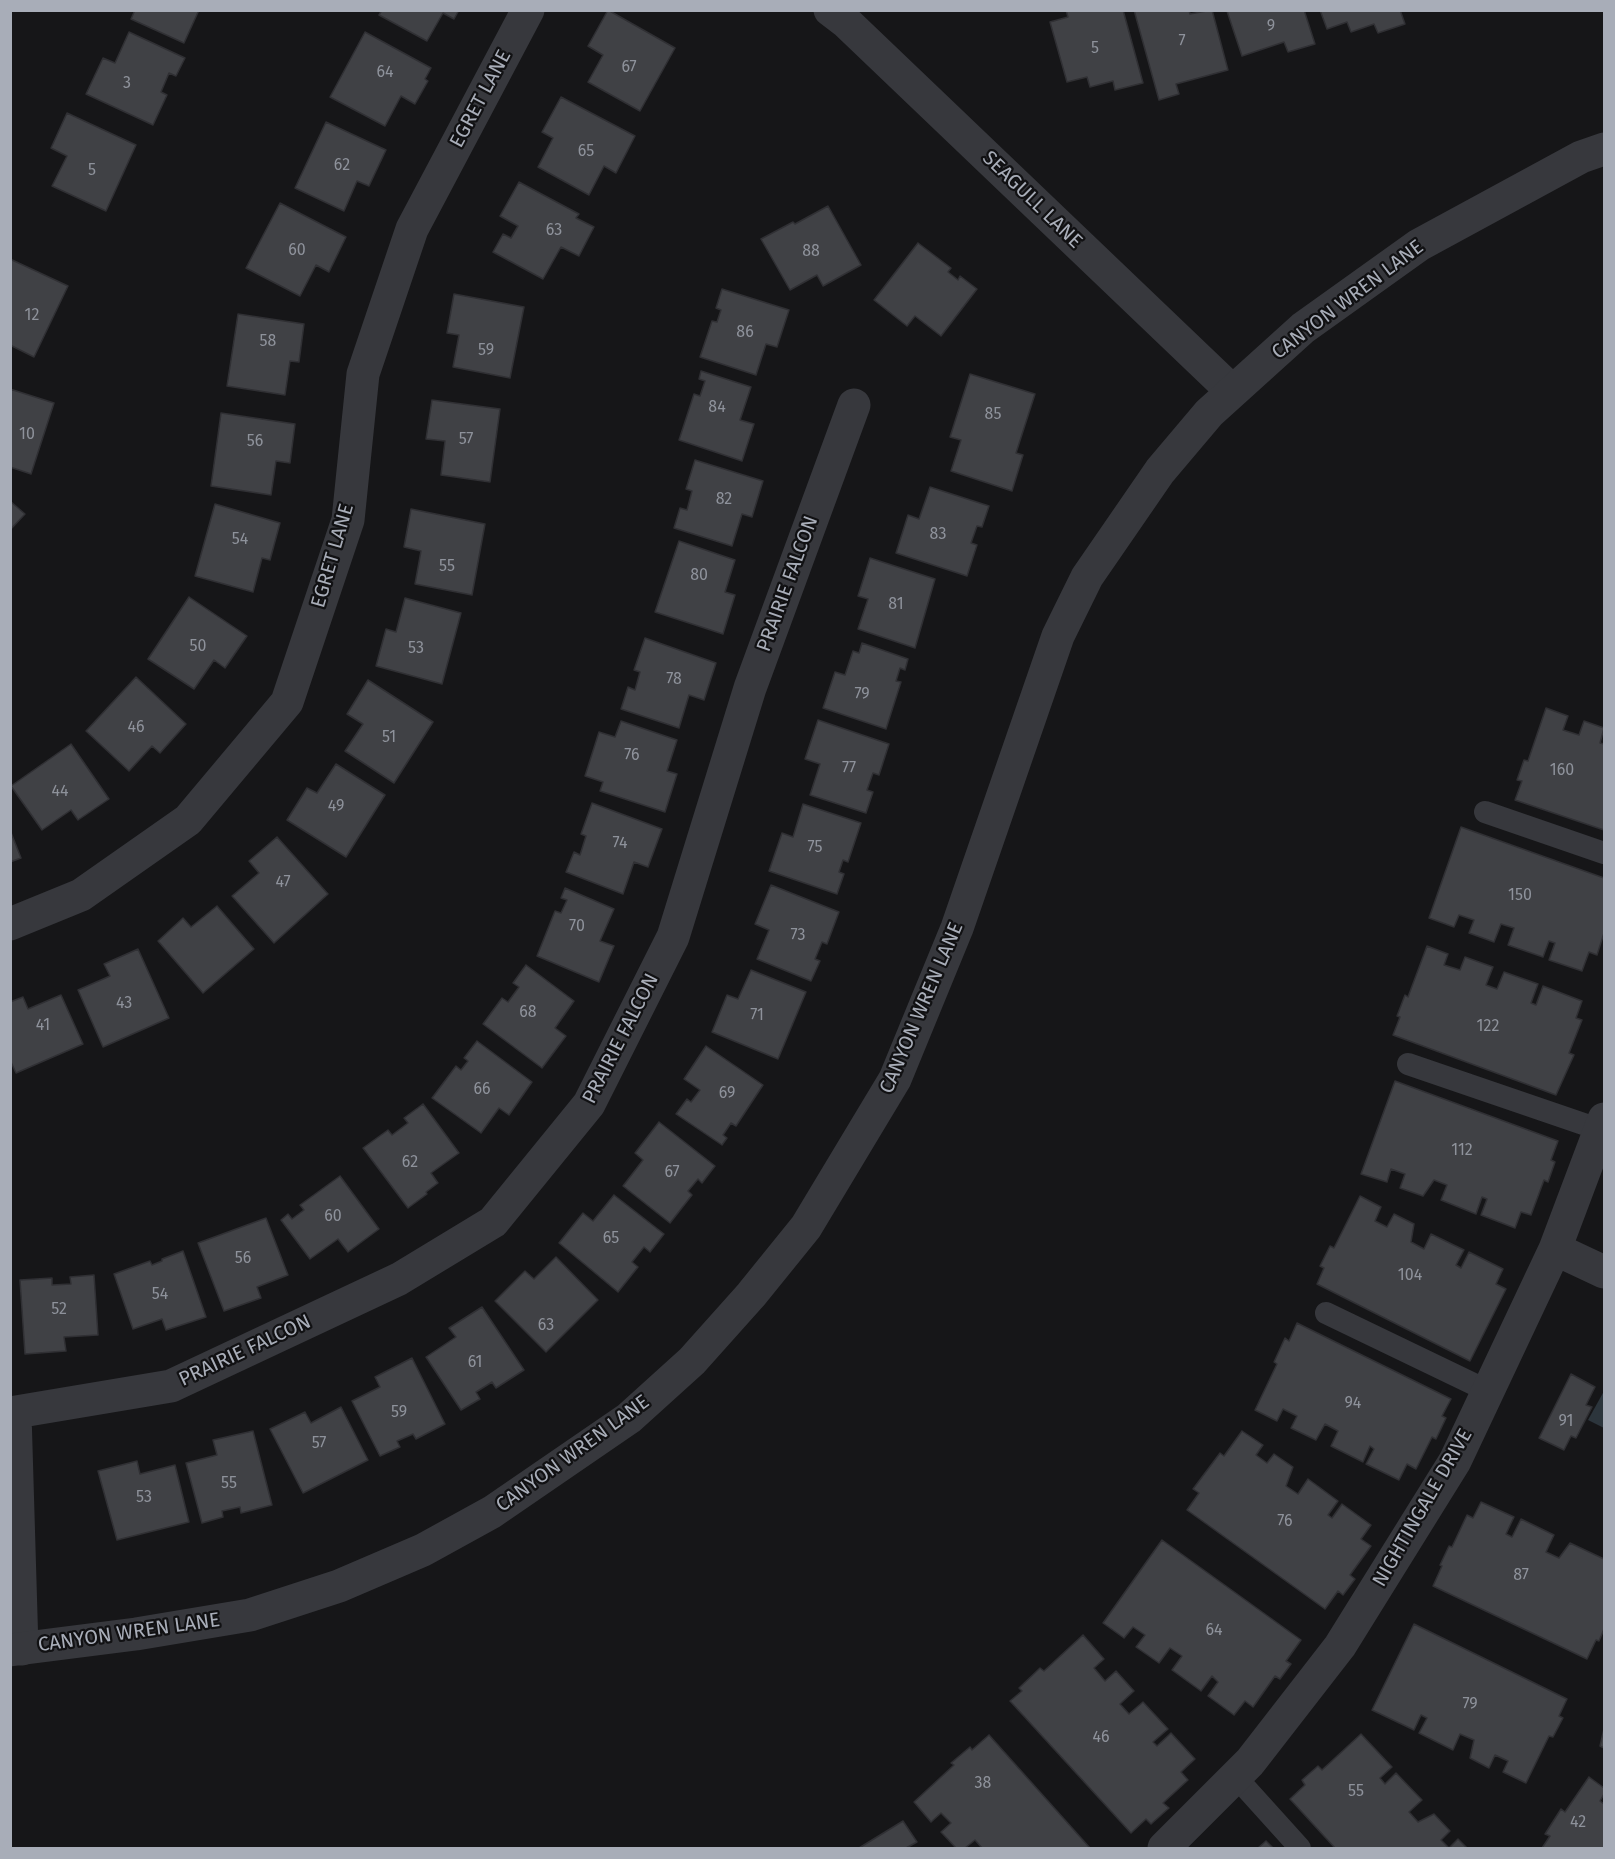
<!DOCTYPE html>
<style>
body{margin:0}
#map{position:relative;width:1615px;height:1859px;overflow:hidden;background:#161618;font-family:"Fira Sans",sans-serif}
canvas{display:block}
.frame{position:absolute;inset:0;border:12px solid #a8adb8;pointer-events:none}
</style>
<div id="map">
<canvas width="1615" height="1859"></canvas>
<div class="frame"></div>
</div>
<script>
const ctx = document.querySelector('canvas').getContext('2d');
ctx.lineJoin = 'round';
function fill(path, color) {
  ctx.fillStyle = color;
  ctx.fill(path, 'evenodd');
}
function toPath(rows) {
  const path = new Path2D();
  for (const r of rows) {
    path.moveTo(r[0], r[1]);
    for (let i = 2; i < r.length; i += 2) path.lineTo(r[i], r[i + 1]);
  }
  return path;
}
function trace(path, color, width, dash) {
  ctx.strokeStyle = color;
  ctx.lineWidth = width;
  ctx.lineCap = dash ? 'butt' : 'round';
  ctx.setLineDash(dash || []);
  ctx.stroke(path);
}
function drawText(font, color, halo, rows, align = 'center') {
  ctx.font = font + ' "Fira Sans",sans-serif';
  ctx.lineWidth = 4.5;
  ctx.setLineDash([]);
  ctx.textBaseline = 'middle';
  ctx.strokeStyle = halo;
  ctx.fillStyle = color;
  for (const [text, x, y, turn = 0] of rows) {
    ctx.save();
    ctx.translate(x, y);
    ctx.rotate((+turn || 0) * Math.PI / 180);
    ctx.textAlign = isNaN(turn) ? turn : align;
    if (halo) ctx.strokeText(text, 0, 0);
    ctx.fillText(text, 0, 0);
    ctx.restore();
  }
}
fill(toPath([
 [1604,1391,1604,1428,1588,1420]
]), '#2c353c');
const building = toPath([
 [135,10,199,10,184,43,131,19,135,10],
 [382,10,459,10,454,19,443,13,427,41,379,15,382,10],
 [608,10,675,48,640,111,588,82,603,55,588,46,608,10],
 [1066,10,1123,10,1143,83,1115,90,1113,81,1090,87,1087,77,1067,82,1050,22,1068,17,1066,10],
 [1134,10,1189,10,1190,14,1212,10,1228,70,1176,84,1179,94,1159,100,1134,10],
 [1230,10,1304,10,1315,44,1288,52,1284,42,1242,56,1227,11,1230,10],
 [1320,10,1400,10,1405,24,1378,33,1374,24,1351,32,1347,22,1327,29,1320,10],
 [129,32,185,58,176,76,169,73,161,92,167,95,153,125,86,94,103,58,115,63,129,32],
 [365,32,431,68,425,79,428,81,415,104,401,96,385,126,330,97,365,32],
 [561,97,635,136,616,173,604,166,589,195,538,167,553,138,542,132,561,97],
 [67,113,136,145,106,211,52,186,67,156,51,148,67,113],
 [326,122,386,150,369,186,357,181,344,211,295,188,326,122],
 [519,182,579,214,576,218,594,227,579,256,561,247,543,279,493,252,503,234,511,238,518,226,500,216,519,182],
 [280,203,346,237,329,272,316,265,300,296,246,268,280,203],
 [828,206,861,265,823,286,817,275,790,290,761,239,793,222,795,224,828,206],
 [918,243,951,268,948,272,958,280,960,276,977,289,941,336,915,316,907,326,874,300,918,243],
 [10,259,68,286,34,357,10,345,10,259],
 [722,289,789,310,777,347,766,344,756,375,700,357,712,321,717,322,721,310,716,308,722,289],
 [454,294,524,307,510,378,453,367,459,335,447,333,454,294],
 [238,314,304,324,299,362,290,361,285,395,227,386,238,314],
 [701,371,751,387,740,420,754,424,742,461,679,440,694,394,700,396,705,381,699,379,701,371],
 [970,374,1035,394,1016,453,1023,455,1012,491,951,471,961,440,950,437,970,374],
 [10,389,54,403,31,474,10,467,10,389],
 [432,400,500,409,490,482,441,475,445,441,426,439,432,400],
 [221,413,295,424,290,463,276,461,271,495,211,486,221,413],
 [695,460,763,481,752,517,742,514,732,546,674,528,680,508,687,510,692,491,686,489,695,460],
 [930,487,989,506,982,527,977,526,971,543,977,545,967,576,896,553,908,515,919,519,930,487],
 [10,501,25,514,10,530,10,501],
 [215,504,280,523,270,560,262,558,253,592,195,576,215,504],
 [411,509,485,524,472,595,415,584,421,551,404,547,411,509],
 [679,541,735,560,725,592,735,595,723,634,655,612,679,541],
 [870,558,935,579,915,648,858,629,868,599,858,596,870,558],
 [189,597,247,636,225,668,214,660,194,689,148,659,189,597],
 [405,598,461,613,442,684,376,666,386,629,396,632,405,598],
 [645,638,716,663,704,700,689,695,679,728,621,709,628,687,635,690,640,672,634,670,645,638],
 [862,643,908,659,905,670,900,668,896,681,901,682,886,729,823,708,835,672,845,675,853,651,859,653,862,643],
 [136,677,186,724,160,753,152,746,129,771,86,731,136,677],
 [368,680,433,722,394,783,345,751,363,724,347,714,368,680],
 [1546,708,1568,716,1563,730,1579,735,1584,721,1604,728,1600,743,1604,744,1604,830,1515,800,1522,781,1517,780,1524,760,1528,761,1546,708],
 [818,720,889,744,879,775,873,773,867,790,873,792,866,813,810,795,820,764,805,759,818,720],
 [621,721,677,740,667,771,677,774,665,812,600,791,603,782,585,776,599,732,615,737,621,721],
 [71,744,109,799,78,820,71,810,42,830,11,786,71,744],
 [336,764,385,795,346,857,287,820,307,788,317,793,336,764],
 [592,803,662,829,648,867,634,862,623,894,566,872,574,852,580,855,586,836,581,834,592,803],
 [803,804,861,823,848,862,843,860,839,872,844,874,837,894,769,871,782,833,793,837,803,804],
 [1461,827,1604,878,1604,933,1597,955,1589,952,1582,971,1549,960,1555,943,1549,941,1543,957,1508,945,1514,928,1501,924,1494,942,1469,933,1474,920,1459,915,1454,927,1429,918,1461,827],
 [10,830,21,858,10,862,10,830],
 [277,837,328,894,274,943,232,896,259,873,249,861,277,837],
 [771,885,839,912,827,944,822,942,815,959,820,961,811,981,757,959,769,930,755,924,771,885],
 [565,888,614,909,600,941,614,946,599,982,537,956,555,911,561,913,567,900,561,898,565,888],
 [217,906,254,949,203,993,158,941,183,918,191,927,217,906],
 [1427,946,1448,954,1444,965,1460,970,1465,957,1493,967,1486,985,1497,989,1504,972,1538,984,1531,1003,1536,1005,1543,986,1582,1001,1576,1018,1582,1020,1569,1053,1574,1055,1556,1095,1393,1035,1400,1017,1397,1016,1405,995,1408,997,1427,946],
 [138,949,169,1018,103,1047,78,990,110,976,104,964,138,949],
 [526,965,574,1001,555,1028,566,1036,542,1068,483,1024,502,998,508,1002,519,987,513,983,526,965],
 [751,970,806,992,778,1059,712,1032,727,995,738,999,751,970],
 [61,995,83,1044,16,1073,10,1060,10,1002,23,997,28,1009,61,995],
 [477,1041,532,1082,509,1115,499,1108,481,1133,432,1098,456,1066,461,1070,468,1061,464,1058,477,1041],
 [706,1046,763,1085,736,1126,731,1123,723,1135,727,1138,722,1145,676,1114,687,1099,691,1102,700,1090,684,1079,706,1046],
 [1395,1081,1558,1141,1551,1160,1555,1162,1548,1182,1544,1180,1531,1215,1521,1212,1515,1228,1481,1215,1487,1199,1482,1197,1476,1214,1441,1200,1447,1185,1434,1180,1423,1196,1400,1188,1405,1174,1391,1169,1387,1182,1361,1174,1395,1081],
 [423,1104,459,1153,431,1173,438,1183,426,1192,427,1194,408,1208,363,1148,388,1130,392,1135,408,1123,404,1118,423,1104],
 [659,1122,715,1166,702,1183,698,1179,688,1191,692,1195,670,1223,623,1186,643,1160,635,1153,659,1122],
 [340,1176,379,1229,348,1252,338,1239,310,1259,281,1220,288,1214,292,1219,304,1210,300,1205,340,1176],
 [614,1195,664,1234,650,1252,644,1247,632,1262,638,1267,618,1292,559,1243,583,1213,593,1221,614,1195],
 [1360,1196,1381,1207,1375,1221,1387,1227,1394,1214,1414,1224,1411,1242,1424,1249,1431,1234,1464,1250,1456,1265,1461,1268,1469,1252,1503,1269,1496,1284,1506,1289,1470,1361,1317,1284,1324,1268,1320,1266,1330,1246,1334,1248,1360,1196],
 [266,1218,288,1275,257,1287,261,1298,224,1311,198,1243,266,1218],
 [183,1251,206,1317,166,1330,162,1319,133,1329,114,1274,150,1261,152,1265,162,1261,162,1259,183,1251],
 [556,1257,598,1300,546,1352,495,1301,525,1271,534,1279,556,1257],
 [94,1275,98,1335,64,1337,66,1351,25,1354,20,1280,52,1278,52,1285,71,1284,70,1277,94,1275],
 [482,1307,524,1370,496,1388,492,1382,476,1392,480,1399,461,1410,426,1357,456,1337,449,1328,482,1307],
 [1297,1323,1451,1399,1442,1416,1446,1418,1436,1439,1432,1437,1416,1469,1407,1464,1399,1480,1366,1464,1374,1449,1370,1446,1363,1462,1331,1446,1338,1431,1325,1424,1316,1440,1291,1428,1297,1416,1283,1409,1277,1421,1255,1410,1277,1364,1274,1362,1285,1338,1289,1341,1297,1323],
 [412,1358,445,1424,416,1439,413,1434,397,1441,400,1447,380,1456,352,1401,380,1387,375,1377,412,1358],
 [1571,1374,1595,1387,1586,1405,1592,1407,1576,1438,1571,1436,1564,1450,1539,1438,1571,1374],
 [341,1407,368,1460,303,1493,270,1429,305,1412,311,1423,341,1407],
 [253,1431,272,1505,241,1513,240,1507,222,1511,223,1517,202,1523,186,1463,217,1455,213,1440,253,1431],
 [1242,1431,1263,1445,1256,1455,1267,1463,1274,1454,1293,1467,1286,1486,1298,1494,1308,1479,1338,1501,1328,1515,1332,1518,1342,1504,1371,1525,1361,1539,1371,1546,1350,1575,1355,1579,1343,1595,1338,1591,1325,1609,1187,1510,1199,1493,1193,1489,1220,1453,1224,1456,1242,1431],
 [137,1461,140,1474,175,1465,189,1522,117,1540,98,1471,137,1461],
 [1481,1502,1514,1517,1506,1534,1512,1537,1521,1519,1554,1535,1546,1552,1559,1558,1570,1543,1604,1559,1604,1629,1599,1641,1596,1640,1587,1659,1433,1586,1442,1566,1440,1565,1449,1546,1452,1547,1467,1515,1473,1518,1481,1502],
 [1162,1540,1301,1640,1286,1661,1291,1664,1280,1679,1275,1676,1253,1707,1245,1701,1234,1715,1208,1696,1218,1682,1212,1676,1201,1691,1172,1670,1182,1656,1170,1648,1159,1663,1136,1647,1145,1635,1133,1627,1124,1638,1103,1623,1162,1540],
 [1414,1624,1567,1699,1559,1716,1563,1718,1553,1737,1549,1736,1526,1783,1503,1772,1508,1761,1495,1755,1489,1768,1470,1758,1474,1740,1460,1734,1453,1750,1419,1733,1427,1718,1421,1715,1414,1730,1372,1710,1414,1624],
 [1083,1635,1104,1659,1094,1668,1105,1681,1116,1671,1134,1691,1120,1704,1129,1714,1143,1702,1168,1729,1153,1742,1157,1746,1171,1733,1195,1759,1181,1772,1188,1780,1163,1803,1169,1808,1151,1824,1146,1819,1131,1833,1010,1701,1022,1691,1019,1688,1040,1668,1044,1671,1083,1635],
 [1604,1729,1604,1748,1600,1746,1604,1729],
 [1361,1734,1392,1767,1380,1778,1385,1784,1396,1773,1422,1800,1409,1812,1418,1822,1434,1814,1450,1831,1441,1840,1449,1848,1458,1839,1467,1848,1335,1848,1290,1799,1305,1785,1302,1780,1318,1766,1322,1770,1361,1734],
 [989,1735,1090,1848,982,1848,975,1840,965,1848,956,1848,941,1832,951,1823,941,1813,931,1822,914,1802,954,1765,951,1763,970,1747,972,1750,989,1735],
 [1589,1777,1604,1788,1604,1794,1600,1801,1604,1804,1604,1848,1542,1848,1550,1836,1545,1834,1561,1809,1565,1812,1589,1777],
 [903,1821,917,1842,906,1848,859,1848,903,1821],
 [1266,1841,1273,1848,1258,1848,1266,1841]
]);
fill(building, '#404145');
trace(building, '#303034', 1.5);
trace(toPath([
 [1485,812,1604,853],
 [1408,1064,1601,1130],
 [1326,1313,1488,1391],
 [1235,1776,1300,1848]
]), '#37383d', 22);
trace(toPath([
 [830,10,847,23,1232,391],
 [10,924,81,895,188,820,287,702,348,520,363,374,412,229,528,10],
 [1555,1249,1604,1272],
 [10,1413,171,1386,399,1279,493,1222,589,1104,673,937,750,688,854,405],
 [15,1413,22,1649],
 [1164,1848,1250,1762,1340,1646,1455,1461,1555,1249,1604,1119]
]), '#37383d', 33);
trace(toPath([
 [10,1650,136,1634,250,1615,339,1586,423,1550,492,1512,629,1418,692,1361,751,1295,806,1227,895,1079,957,928,1058,636,1087,577,1160,471,1209,413,1303,328,1419,245,1581,157,1604,149]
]), '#37383d', 33);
drawText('16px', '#8e929b', null, [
 ["9",1271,27],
 ["7",1182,42],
 ["5",1095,49],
 ["67",629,68],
 ["64",385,73],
 ["3",127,84],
 ["65",586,152],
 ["62",342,166],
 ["5",92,171],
 ["63",554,231],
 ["60",297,251],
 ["88",811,252],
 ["12",32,316],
 ["86",745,333],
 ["58",268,342],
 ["59",486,351],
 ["84",717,408],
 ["85",993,415],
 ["10",27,435],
 ["57",466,440],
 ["56",255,442],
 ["82",724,500],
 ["83",938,535],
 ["54",240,540],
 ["55",447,567],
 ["80",699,576],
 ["81",896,605],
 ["50",198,647],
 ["53",416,649],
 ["78",674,680],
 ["79",862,695],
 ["46",136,728],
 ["51",389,738],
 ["76",632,756],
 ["77",849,769],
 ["160",1562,771],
 ["44",60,792],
 ["49",336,807],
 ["74",620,844],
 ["75",815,848],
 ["47",283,883],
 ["150",1520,896],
 ["70",577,927],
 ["73",798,936],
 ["43",124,1004],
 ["68",528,1013],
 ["71",757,1016],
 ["41",43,1026],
 ["122",1488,1027],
 ["66",482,1090],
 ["69",727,1094],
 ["112",1462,1151],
 ["62",410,1163],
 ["67",672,1173],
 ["60",333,1217],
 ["65",611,1239],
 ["56",243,1259],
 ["104",1410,1276],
 ["54",160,1295],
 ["52",59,1310],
 ["63",546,1326],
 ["61",475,1363],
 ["94",1353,1404],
 ["59",399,1413],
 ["91",1566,1422],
 ["57",319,1444],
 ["55",229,1484],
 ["53",144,1498],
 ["76",1285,1522],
 ["87",1521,1576],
 ["64",1214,1631],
 ["79",1470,1705],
 ["46",1101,1738],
 ["38",983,1784],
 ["55",1356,1792],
 ["42",1578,1823]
]);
drawText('20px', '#a8adb8', '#111113', [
 ["EGRET LANE",481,99,-62],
 ["SEAGULL LANE",1032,200,44],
 ["CANYON WREN LANE",1348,300,-37],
 ["EGRET LANE",333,556,-74],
 ["PRAIRIE FALCON",788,584,-70],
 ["CANYON WREN LANE",922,1008,-67],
 ["PRAIRIE FALCON",621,1039,-63],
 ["PRAIRIE FALCON",245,1351,-25],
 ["CANYON WREN LANE",573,1454,-36],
 ["NIGHTINGALE DRIVE",1423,1508,-60],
 ["CANYON WREN LANE",129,1633,-8]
]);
</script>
